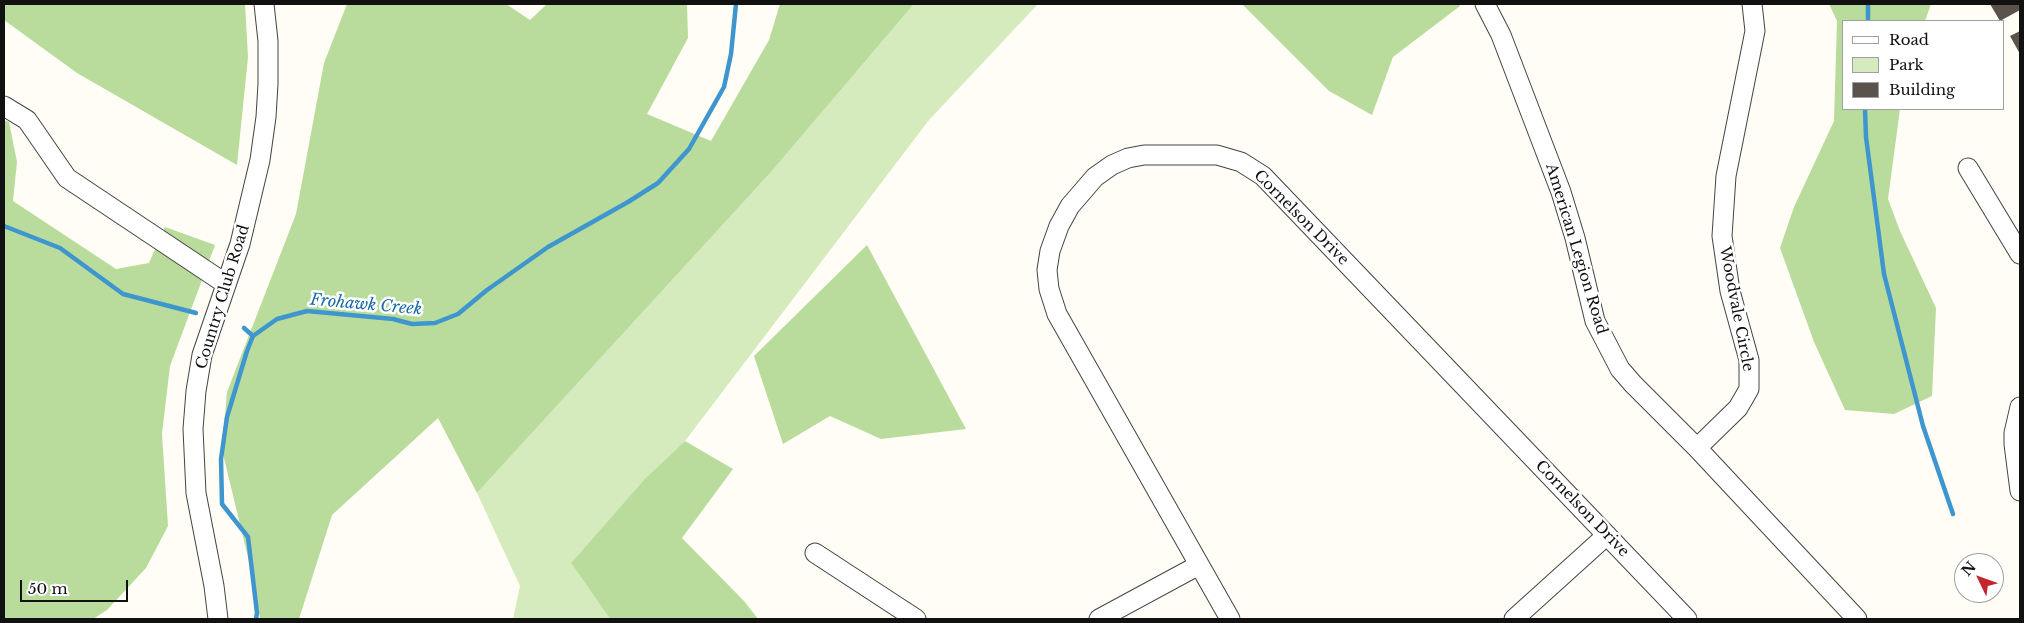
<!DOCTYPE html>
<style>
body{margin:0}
#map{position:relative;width:2024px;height:623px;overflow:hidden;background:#fffdf5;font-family:"Libre Baskerville",serif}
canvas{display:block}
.frame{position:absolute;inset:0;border:5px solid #111;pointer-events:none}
.legend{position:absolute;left:1842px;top:20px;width:162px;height:90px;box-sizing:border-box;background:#fff;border:1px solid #a0a0a0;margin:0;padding:6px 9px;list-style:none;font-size:15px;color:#111}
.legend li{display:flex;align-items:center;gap:10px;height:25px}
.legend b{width:25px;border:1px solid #a0a0a0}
.north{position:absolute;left:1954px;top:553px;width:50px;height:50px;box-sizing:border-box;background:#fff;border:1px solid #a0a0a0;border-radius:50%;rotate:312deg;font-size:14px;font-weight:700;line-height:20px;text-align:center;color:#111}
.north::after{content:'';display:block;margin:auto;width:18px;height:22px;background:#c4262e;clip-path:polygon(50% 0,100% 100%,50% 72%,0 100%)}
.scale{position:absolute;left:20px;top:580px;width:108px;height:22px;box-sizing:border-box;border:2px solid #111;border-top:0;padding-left:6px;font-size:15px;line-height:18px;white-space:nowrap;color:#111;-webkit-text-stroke:4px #fff;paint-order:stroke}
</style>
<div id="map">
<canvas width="2024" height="623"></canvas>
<div class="frame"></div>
<ul class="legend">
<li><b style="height:6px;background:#fff"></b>Road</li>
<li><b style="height:14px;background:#d5ebbd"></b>Park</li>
<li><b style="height:14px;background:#5a524d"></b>Building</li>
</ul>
<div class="north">N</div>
<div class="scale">50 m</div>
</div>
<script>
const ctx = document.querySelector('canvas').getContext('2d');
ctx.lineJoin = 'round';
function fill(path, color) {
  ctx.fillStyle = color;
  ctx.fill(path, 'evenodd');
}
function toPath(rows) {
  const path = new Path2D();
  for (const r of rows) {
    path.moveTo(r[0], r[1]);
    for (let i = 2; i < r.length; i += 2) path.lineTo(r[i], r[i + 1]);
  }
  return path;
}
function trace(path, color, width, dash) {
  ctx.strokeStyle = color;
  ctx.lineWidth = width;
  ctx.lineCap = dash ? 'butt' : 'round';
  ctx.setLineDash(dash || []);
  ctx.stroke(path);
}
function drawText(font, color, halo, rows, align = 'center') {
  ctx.font = font + ' "Libre Baskerville",serif';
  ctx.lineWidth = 5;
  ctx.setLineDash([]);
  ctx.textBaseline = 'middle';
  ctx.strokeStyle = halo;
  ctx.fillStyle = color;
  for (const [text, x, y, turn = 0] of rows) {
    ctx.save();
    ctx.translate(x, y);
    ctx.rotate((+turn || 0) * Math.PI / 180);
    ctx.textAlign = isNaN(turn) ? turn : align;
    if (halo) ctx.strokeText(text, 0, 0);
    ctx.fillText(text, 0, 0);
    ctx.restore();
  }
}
fill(toPath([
 [914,4,1038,4,929,120,685,441,645,480,571,563,610,619,513,619,520,586,477,493,771,172]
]), '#d5ebbd');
fill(toPath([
 [4,4,245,4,248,57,237,165,77,73,4,20],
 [347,4,506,4,530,20,547,4,687,4,688,38,647,114,711,141,769,40,780,4,914,4,771,172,477,493,438,418,332,515,299,619,260,619,254,582,222,450,227,392,296,214,324,63],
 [1242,4,1459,4,1460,6,1393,57,1372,115,1329,91],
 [1829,4,1931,4,1925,21,1843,21,1843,109,1900,109,1888,199,1900,231,1936,308,1932,396,1894,414,1845,410,1814,342,1780,248,1794,207,1834,121,1837,21],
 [4,120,9,122,17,162,13,201,116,269,149,263,165,227,215,245,170,366,162,434,168,526,146,568,107,610,93,619,4,619],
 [867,245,966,429,881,439,830,416,783,444,754,356],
 [685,441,733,469,682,538,744,601,758,619,610,619,571,563,645,479]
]), '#b9dc9c');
trace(toPath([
 [1868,4,1868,21],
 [1865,109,1866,137,1884,274,1923,426,1953,514],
 [4,226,60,248,123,294,196,313],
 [244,328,253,336],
 [256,619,257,613,248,537,222,504,221,459,227,417,247,351,253,336,277,319,307,311,393,319,412,324,435,323,458,314,487,290,548,247,628,202,658,183,689,149,724,87,731,54,736,4]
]), '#3f96cf', 4.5);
fill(toPath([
 [1990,4,2020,4,2020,10,2000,21],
 [2020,31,2020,54,2010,36]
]), '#5a524d');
const minor = toPath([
 [1485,4,1501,35,1561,192,1575,238,1595,321,1620,369,1633,384,1697,448,1857,619],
 [4,106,27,120,67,178,226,284],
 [1968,168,2020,254],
 [2020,407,2014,433,2014,444,2020,491],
 [1697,448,1738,408,1749,389,1749,360,1730,291,1722,236,1726,176,1755,31,1752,4],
 [815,553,916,619],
 [218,619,214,586,196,493,193,429,196,391,202,355,240,244,260,160,266,117,268,84,268,41,264,4],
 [1099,619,1199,565],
 [1230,619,1057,314,1049,289,1047,270,1050,251,1059,226,1070,206,1095,177,1112,165,1128,158,1144,155,1217,155,1241,162,1263,176,1687,619],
 [1514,619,1607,535]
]);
trace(minor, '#444', 21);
trace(minor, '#fff', 19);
drawText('15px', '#111', '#fff', [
 ["Cornelson Drive",1301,218,45],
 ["American Legion Road",1576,249,73],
 ["Country Club Road",223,297,-73],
 ["Woodvale Circle",1736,309,79],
 ["Cornelson Drive",1582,509,46]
]);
drawText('italic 16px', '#1768a6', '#fff', [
 ["Frohawk Creek",366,305,5]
]);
</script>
